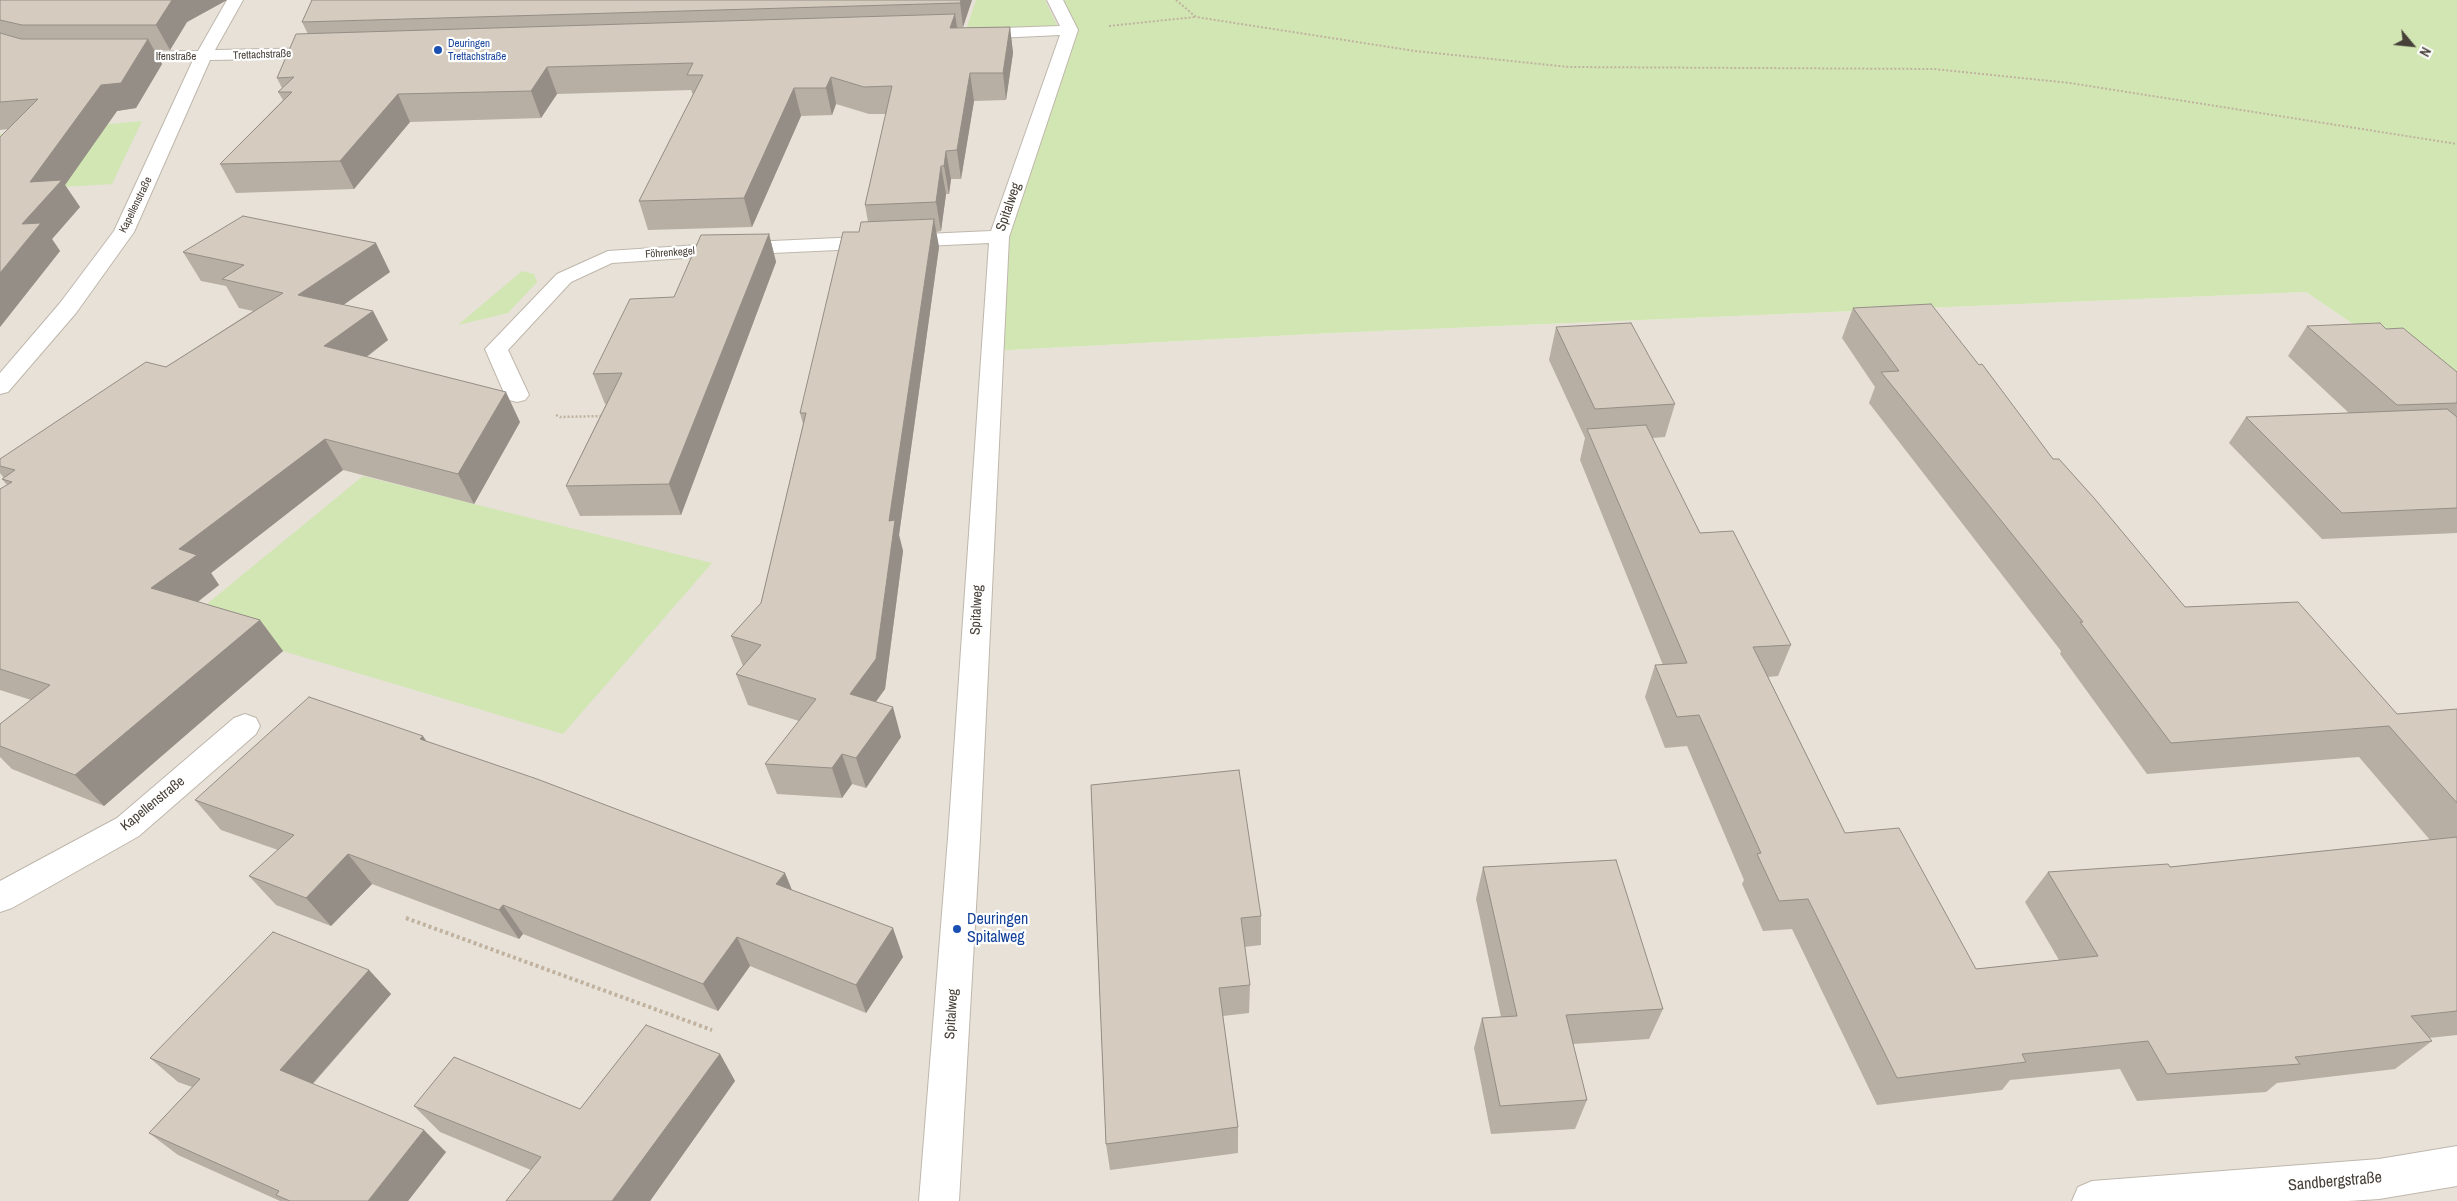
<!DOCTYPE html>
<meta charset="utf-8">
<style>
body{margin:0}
#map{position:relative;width:2457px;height:1201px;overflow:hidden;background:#f4f0e9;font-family:"Archivo Narrow",sans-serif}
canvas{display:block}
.north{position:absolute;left:2387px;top:20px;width:50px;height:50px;-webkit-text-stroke:4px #fff;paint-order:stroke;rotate:118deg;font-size:14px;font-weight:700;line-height:20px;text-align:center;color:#474038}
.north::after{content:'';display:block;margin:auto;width:18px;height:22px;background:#474038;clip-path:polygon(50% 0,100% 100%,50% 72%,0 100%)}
</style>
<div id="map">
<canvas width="2457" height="1201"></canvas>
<div class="north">N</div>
</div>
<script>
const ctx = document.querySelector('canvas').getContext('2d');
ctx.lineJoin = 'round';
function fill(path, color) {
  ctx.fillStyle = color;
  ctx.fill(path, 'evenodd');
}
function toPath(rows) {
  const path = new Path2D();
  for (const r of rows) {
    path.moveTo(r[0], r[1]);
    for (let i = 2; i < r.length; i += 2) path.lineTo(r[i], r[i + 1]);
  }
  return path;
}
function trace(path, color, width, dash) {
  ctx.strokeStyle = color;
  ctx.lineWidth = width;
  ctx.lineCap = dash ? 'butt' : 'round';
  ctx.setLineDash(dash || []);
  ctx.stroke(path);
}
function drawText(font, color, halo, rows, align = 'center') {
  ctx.font = font + ' "Archivo Narrow",sans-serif';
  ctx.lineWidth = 4.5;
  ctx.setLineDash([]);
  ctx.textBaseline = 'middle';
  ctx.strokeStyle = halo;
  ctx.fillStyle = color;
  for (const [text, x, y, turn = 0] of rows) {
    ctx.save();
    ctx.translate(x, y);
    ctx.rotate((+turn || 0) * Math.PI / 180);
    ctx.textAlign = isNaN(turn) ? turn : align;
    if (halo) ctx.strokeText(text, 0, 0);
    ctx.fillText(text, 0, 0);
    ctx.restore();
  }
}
fill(toPath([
 [0,0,1055,0,1070,30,991,351,1334,333,2306,292,2457,395,2457,1201,0,1201]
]), '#e7e1d7');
fill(toPath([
 [976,0,1045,0,1058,27,966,30],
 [1055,0,2457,0,2457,395,2306,292,1334,333,991,351,999,237,1069,30],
 [142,121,112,184,0,191,0,134],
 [522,271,534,274,537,282,508,313,458,325],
 [363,476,474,504,712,563,563,734,185,622]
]), '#d2e6b4');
const minor = toPath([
 [227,0,243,0,215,50,325,48,333,53,325,58,210,60,134,232,76,313,8,392,0,394,0,373,60,303,114,231,193,60,120,62,114,60,112,57,114,54,120,52,198,51,227,0],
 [1047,0,1063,0,1078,30,1009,237,980,838,959,1201,919,1201,948,838,989,243,729,255,612,263,571,282,508,350,529,395,525,400,517,402,509,400,505,395,485,349,557,274,608,251,729,243,991,231,1060,35,975,39,967,34,975,29,1060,26,1047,0],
 [245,714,256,718,260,726,256,734,139,836,12,908,0,912,0,881,117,818,234,718,245,714],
 [2457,1146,2457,1186,2379,1199,2348,1201,2072,1201,2078,1187,2092,1181,2379,1159,2457,1146]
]);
trace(minor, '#bfb7ac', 2);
trace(toPath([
 [1176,0,1196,17,1415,51,1569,67,1934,69,2070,83,2457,144],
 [1109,26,1195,17]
]), '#c0b29e', 2, [2, 2]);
trace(toPath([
 [556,415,560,417,604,416]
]), '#c0b29e', 2.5, [2, 2]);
trace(toPath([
 [406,918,712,1030]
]), '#c0b29e', 4, [3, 3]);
fill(minor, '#fff');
fill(toPath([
 [0,0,227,0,187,22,170,50,154,50,162,64,136,108,117,111,65,185,80,207,52,239,60,251,0,327,0,137,8,129,0,130],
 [312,0,972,0,963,27,957,28,1010,27,1013,53,1006,100,974,101,961,179,951,179,949,194,946,194,941,231,936,232,939,247,899,535,903,551,885,689,876,702,901,737,866,788,852,784,842,798,777,794,765,764,799,721,748,705,736,674,743,666,731,636,761,603,803,424,800,413,859,232,868,222,865,205,886,114,869,114,836,104,832,115,801,116,752,227,648,230,639,201,693,95,691,90,557,94,541,118,410,122,354,189,236,193,220,164,283,100,278,92,282,88,277,78,308,34,302,22],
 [769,234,776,262,681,515,580,516,566,486,606,404,605,404,593,374,674,297],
 [183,252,390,272,343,305,373,311,388,340,367,357,520,422,474,504,343,470,211,573,219,585,198,602,260,620,283,651,104,806,12,769,0,757,0,724,31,700,0,690,0,489,7,485,2,479,4,478,0,473,0,459,166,367,253,311,239,308,226,286,201,281],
 [1853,308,2053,459,2185,607,2397,714,2457,709,2457,1035,2429,1038,2432,1041,2395,1069,2277,1083,2266,1092,2137,1101,2120,1069,2010,1080,2002,1090,1877,1105,1792,929,1763,931,1742,884,1744,880,1687,746,1665,748,1645,697,1655,665,1663,665,1580,460,1585,438,1549,360,1556,327,1675,404,1665,437,1652,438,1700,533,1791,645,1778,676,1768,677,1845,833,1976,969,2059,960,2025,902,2048,872,2170,867,2430,840,2359,757,2147,774,2060,654,2061,651,1869,403,1875,387,1842,338],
 [2307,326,2386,329,2457,372,2457,533,2322,539,2229,443,2246,417,2349,413,2288,356],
 [427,742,785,873,792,890,903,957,866,1013,750,966,718,1011,523,934,519,939,372,884,331,926,276,905,249,876,278,850,221,830,195,800],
 [1091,785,1261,916,1261,945,1244,947,1250,985,1249,1013,1223,1016,1238,1127,1238,1153,1110,1170,1106,1144],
 [1483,867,1663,1009,1649,1039,1573,1044,1587,1100,1575,1129,1491,1134,1474,1048,1482,1018,1501,1017,1476,899],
 [369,970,391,994,313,1084,446,1152,408,1201,280,1201,178,1155,149,1133,192,1087,178,1082,150,1058],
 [720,1054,735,1081,650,1201,506,1201,531,1170,440,1132,414,1106,580,1109]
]), '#b7afa4');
fill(toPath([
 [172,0,227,0,187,22,170,50,156,25],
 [961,0,972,0,963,27,960,3],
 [955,14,959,40,950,28],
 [1010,27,1013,53,1006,100,1003,73],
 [148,39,162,64,136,108,117,111,65,185,80,207,52,239,60,251,0,327,0,273,30,182,101,85],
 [547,67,557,94,541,118,531,91],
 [970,73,974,101,961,179,957,150],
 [831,77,836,104,832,115,826,88],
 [794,88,801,116,752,227,744,198],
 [398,94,410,122,354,189,340,161],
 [946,151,951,179,949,194,944,166],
 [941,166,946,194,941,231,936,202],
 [934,219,939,247,899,535,903,551,885,689,859,724,850,694,889,521],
 [769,234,776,262,681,515,669,484],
 [376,243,390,272,315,325,298,295],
 [373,311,388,340,341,376,324,346],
 [506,392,520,422,474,504,458,474],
 [325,439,343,470,211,573,219,585,175,619,151,588,179,549],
 [260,620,283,651,104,806,75,775],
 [893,707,901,737,866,788,856,758],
 [423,736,443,766,420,739],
 [842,754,852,784,842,798,832,768],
 [348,854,372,884,331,926,306,898],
 [785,873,797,903,776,884],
 [503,905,523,934,519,939,499,910],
 [893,928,903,957,866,1013,856,985],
 [737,937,750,966,718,1011,703,984],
 [369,970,391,994,304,1093,280,1070],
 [720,1054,735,1081,650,1201,612,1201],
 [424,1130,446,1152,408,1201,368,1201]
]), '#958e86');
const building = toPath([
 [0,0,172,0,156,25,22,25,0,20,0,0],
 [312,0,961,0,960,3,302,22,312,0],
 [955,14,950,28,1010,27,1003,73,970,73,957,150,946,151,944,166,941,166,936,202,865,205,892,86,864,87,831,77,826,88,794,88,744,198,639,201,703,75,687,75,693,63,547,67,531,91,398,94,340,161,220,164,292,92,278,92,294,77,277,78,296,34,955,14],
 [0,33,21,39,148,39,121,83,101,85,30,182,62,180,22,224,41,223,0,273,0,137,38,99,0,102,0,33],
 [243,216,376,243,298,295,373,311,324,346,506,392,458,474,325,439,179,549,197,555,151,588,260,620,75,775,0,746,0,724,50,685,0,669,0,489,12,482,2,479,15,470,0,466,0,459,146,362,166,367,283,293,222,279,244,265,183,252,243,216],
 [934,219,889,521,895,520,876,659,850,694,893,707,856,758,842,754,832,768,765,764,816,699,736,674,761,645,731,636,761,603,806,413,800,413,843,232,859,232,861,222,934,219],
 [769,234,669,484,566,486,622,373,593,374,630,299,674,297,701,235,769,234],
 [1931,304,1979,365,1982,364,2053,459,2059,459,2094,498,2185,607,2298,602,2397,714,2457,709,2457,803,2389,726,2171,743,2080,622,2083,622,1881,372,1899,371,1853,308,1931,304],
 [1631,323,1675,404,1595,409,1556,327,1631,323],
 [2380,323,2386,329,2403,328,2457,372,2457,403,2397,405,2307,326,2380,323],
 [2447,409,2457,417,2457,508,2342,513,2246,417,2447,409],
 [1646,425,1700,533,1733,531,1791,645,1753,647,1845,833,1899,828,1976,969,2098,956,2048,872,2168,864,2170,867,2457,837,2457,1011,2411,1016,2432,1041,2295,1057,2300,1064,2167,1074,2148,1041,2022,1054,2026,1062,1897,1078,1808,899,1779,901,1757,854,1761,853,1699,715,1677,717,1655,665,1687,663,1587,429,1646,425],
 [309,697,423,736,420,739,537,779,785,873,776,884,893,928,856,985,737,937,703,984,503,905,499,910,348,854,306,898,249,876,294,835,195,800,309,697],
 [1239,770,1261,916,1241,918,1250,985,1219,988,1238,1127,1106,1144,1091,785,1239,770],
 [1616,860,1663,1009,1566,1015,1587,1100,1500,1106,1482,1018,1517,1016,1483,867,1616,860],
 [273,932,369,970,280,1070,424,1130,368,1201,290,1201,276,1195,279,1191,149,1133,200,1079,150,1058,273,932],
 [646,1025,720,1054,612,1201,506,1201,541,1157,414,1106,454,1057,580,1109,646,1025]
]);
fill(building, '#d5cbbf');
trace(building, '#958e86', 1);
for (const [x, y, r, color] of [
 [438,50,5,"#1a4fb4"],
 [957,929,5,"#1a4fb4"]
]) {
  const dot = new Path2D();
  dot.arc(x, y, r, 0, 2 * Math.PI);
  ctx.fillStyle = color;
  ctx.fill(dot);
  trace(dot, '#fff', 2);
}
drawText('11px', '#164399', '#fff', [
 ["Deuringen",448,44],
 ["Trettachstraße",448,57]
], 'left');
drawText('11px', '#474038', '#fff', [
 ["Trettachstraße",262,55,-2],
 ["Ifenstraße",176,57],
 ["Kapellenstraße",136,205,-64],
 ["Föhrenkegel",670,253,-4]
]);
drawText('14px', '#474038', '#fff', [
 ["Spitalweg",1009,207,-71],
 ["Spitalweg",977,610,-87],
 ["Kapellenstraße",153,804,-39],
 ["Spitalweg",952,1014,-86]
]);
drawText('16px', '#164399', '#fff', [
 ["Deuringen",967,920],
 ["Spitalweg",967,938]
], 'left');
drawText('16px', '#474038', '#fff', [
 ["Sandbergstraße",2335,1182,-5]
]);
</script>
